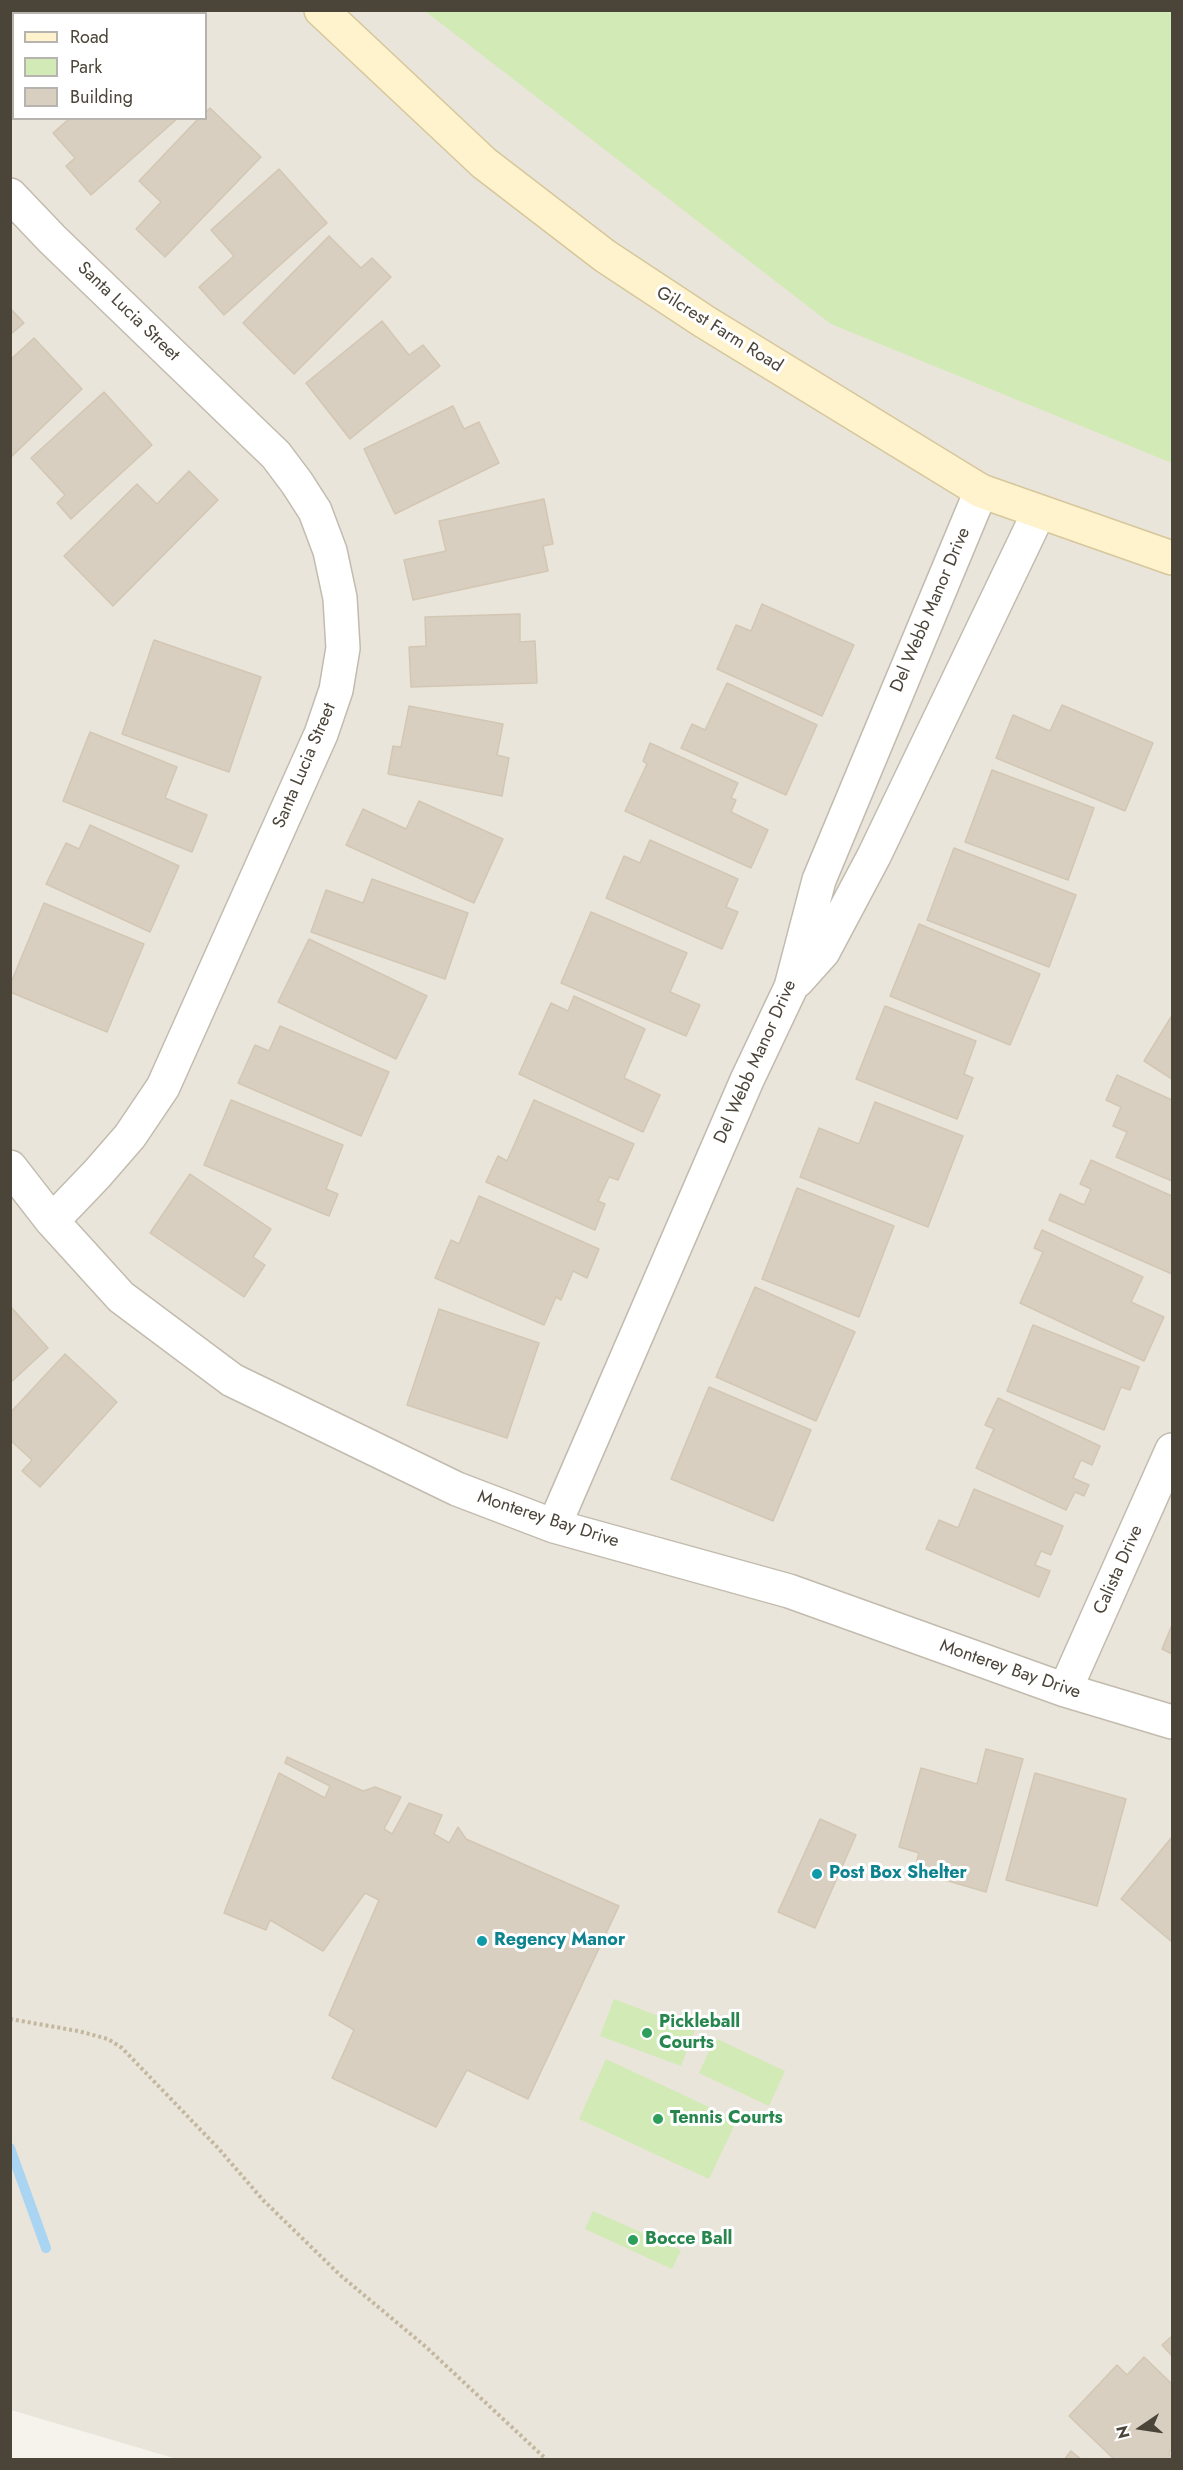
<!DOCTYPE html>
<style>
body{margin:0}
#map{position:relative;width:1183px;height:2470px;overflow:hidden;background:#f6f3ec;font-family:Jost,sans-serif}
canvas{display:block}
.frame{position:absolute;inset:0;border:12px solid #4b4439;pointer-events:none}
.legend{position:absolute;left:12px;top:12px;width:195px;height:108px;box-sizing:border-box;background:#fff;border:2px solid #b7b4b0;margin:0;padding:8px 10px;list-style:none;font-size:18px;color:#4b4439}
.legend li{display:flex;align-items:center;gap:12px;height:30px}
.legend b{width:30px;border:2px solid #b7b4b0}
.north{position:absolute;left:1111px;top:2398px;width:60px;height:60px;-webkit-text-stroke:4px #fff;paint-order:stroke;rotate:257deg;font-size:16px;font-weight:700;line-height:24px;text-align:center;color:#4b4439}
.north::after{content:'';display:block;margin:auto;width:21px;height:27px;background:#4b4439;clip-path:polygon(50% 0,100% 100%,50% 72%,0 100%)}
</style>
<div id="map">
<canvas width="1183" height="2470"></canvas>
<div class="frame"></div>
<ul class="legend">
<li><b style="height:8px;background:#fff3cd"></b>Road</li>
<li><b style="height:16px;background:#d2eab5"></b>Park</li>
<li><b style="height:16px;background:#d8cfc1"></b>Building</li>
</ul>
<div class="north">N</div>
</div>
<script>
const ctx = document.querySelector('canvas').getContext('2d');
ctx.lineJoin = 'round';
function fill(path, color) {
  ctx.fillStyle = color;
  ctx.fill(path, 'evenodd');
}
function toPath(rows) {
  const path = new Path2D();
  for (const r of rows) {
    path.moveTo(r[0], r[1]);
    for (let i = 2; i < r.length; i += 2) path.lineTo(r[i], r[i + 1]);
  }
  return path;
}
function trace(path, color, width, dash) {
  ctx.strokeStyle = color;
  ctx.lineWidth = width;
  ctx.lineCap = dash ? 'butt' : 'round';
  ctx.setLineDash(dash || []);
  ctx.stroke(path);
}
function drawText(font, color, halo, rows, align = 'center') {
  ctx.font = font + ' Jost,sans-serif';
  ctx.lineWidth = 6;
  ctx.setLineDash([]);
  ctx.textBaseline = 'middle';
  ctx.strokeStyle = halo;
  ctx.fillStyle = color;
  for (const [text, x, y, turn = 0] of rows) {
    ctx.save();
    ctx.translate(x, y);
    ctx.rotate((+turn || 0) * Math.PI / 180);
    ctx.textAlign = isNaN(turn) ? turn : align;
    if (halo) ctx.strokeText(text, 0, 0);
    ctx.fillText(text, 0, 0);
    ctx.restore();
  }
}
fill(toPath([
 [10,11,1172,11,1172,2459,180,2460,11,2410],
 [14,14,206,14,206,118,14,118]
]), '#eae5da');
fill(toPath([
 [425,11,1172,11,1172,463,831,324],
 [614,1999,695,2030,681,2066,600,2036],
 [715,2038,785,2071,769,2106,699,2073],
 [606,2059,737,2120,709,2179,579,2119],
 [593,2211,681,2250,672,2269,585,2229]
]), '#d2eab5');
trace(toPath([
 [10,2148,46,2248]
]), '#a9d4f2', 10);
const building = toPath([
 [10,10,30,10,26,14,14,14,14,23,10,26,10,10],
 [14,48,14,94,10,91,10,50,14,48],
 [210,108,261,157,165,257,136,229,161,202,139,181,199,118,206,118,206,112,210,108],
 [70,118,178,118,91,195,66,166,75,158,53,133,70,118],
 [279,169,327,223,224,315,199,287,234,256,211,230,279,169],
 [329,236,361,268,372,258,391,277,294,374,243,323,329,236],
 [10,308,24,323,10,335,10,308],
 [382,321,409,355,423,345,440,366,350,439,306,383,382,321],
 [34,338,82,389,10,458,10,360,34,338],
 [104,392,152,445,71,519,57,503,65,495,31,458,104,392],
 [453,406,464,429,479,422,499,463,395,514,364,449,453,406],
 [189,471,218,500,113,606,64,556,137,484,157,504,189,471],
 [544,499,553,544,543,546,548,571,413,600,404,560,446,551,439,521,544,499],
 [762,604,854,645,822,716,717,669,736,625,751,631,762,604],
 [520,614,520,642,535,641,537,683,411,687,409,647,426,646,425,617,520,614],
 [154,640,261,677,229,772,122,734,154,640],
 [727,683,817,725,786,795,681,748,692,724,705,730,727,683],
 [1062,705,1153,743,1125,811,996,758,1013,715,1050,731,1062,705],
 [409,706,503,724,497,755,509,758,502,796,388,774,393,746,401,747,409,706],
 [90,732,177,767,165,798,207,815,192,852,63,801,90,732],
 [650,743,738,783,731,798,736,800,731,812,768,830,751,868,625,811,647,764,643,761,650,743],
 [992,770,1094,808,1068,880,965,842,992,770],
 [419,801,503,839,474,903,346,845,363,809,406,829,419,801],
 [90,825,179,866,150,932,46,884,66,843,79,849,90,825],
 [650,840,738,879,726,907,738,912,722,949,606,898,624,856,640,863,650,840],
 [954,848,1076,895,1049,967,927,920,954,848],
 [372,879,468,913,445,979,311,932,326,890,363,903,372,879],
 [44,903,144,944,107,1032,10,992,10,985,44,903],
 [591,912,687,953,670,992,700,1005,686,1036,561,983,591,912],
 [919,924,1040,974,1010,1045,890,996,919,924],
 [309,939,427,996,396,1059,278,1002,309,939],
 [574,996,645,1029,624,1078,660,1095,643,1132,519,1074,551,1003,568,1011,574,996],
 [885,1006,976,1041,964,1074,973,1078,957,1119,856,1079,885,1006],
 [1171,1017,1172,1018,1172,1079,1144,1061,1171,1017],
 [280,1026,389,1072,361,1136,238,1083,255,1045,269,1051,280,1026],
 [1117,1075,1172,1100,1172,1181,1116,1157,1127,1132,1113,1126,1121,1107,1106,1100,1117,1075],
 [231,1100,343,1145,326,1189,338,1194,329,1216,204,1165,231,1100],
 [534,1100,634,1144,618,1180,609,1177,598,1201,605,1204,595,1230,486,1182,498,1156,507,1161,534,1100],
 [875,1102,963,1136,928,1227,800,1177,819,1128,859,1144,875,1102],
 [1091,1160,1172,1196,1172,1274,1049,1220,1060,1194,1084,1205,1091,1189,1080,1184,1091,1160],
 [190,1174,271,1229,253,1257,265,1265,244,1297,150,1233,190,1174],
 [797,1188,894,1226,859,1317,762,1279,797,1188],
 [479,1196,599,1249,587,1278,573,1271,561,1300,556,1297,544,1325,435,1278,451,1240,459,1244,479,1196],
 [1042,1230,1143,1277,1131,1302,1164,1317,1144,1361,1020,1303,1043,1252,1034,1248,1042,1230],
 [755,1287,855,1332,816,1421,716,1377,755,1287],
 [10,1306,48,1348,10,1383,10,1306],
 [439,1309,539,1343,507,1438,407,1405,439,1309],
 [1033,1325,1139,1367,1130,1390,1121,1387,1104,1430,1007,1391,1033,1325],
 [65,1354,117,1402,40,1487,22,1471,32,1460,10,1440,10,1413,65,1354],
 [709,1387,811,1430,773,1521,671,1479,709,1387],
 [998,1398,1100,1446,1092,1465,1081,1460,1073,1478,1089,1485,1084,1496,1075,1492,1066,1510,976,1468,994,1429,985,1425,998,1398],
 [974,1489,1063,1526,1051,1555,1041,1551,1035,1565,1050,1571,1039,1597,926,1549,939,1520,958,1528,974,1489],
 [1172,1625,1172,1654,1162,1649,1172,1625],
 [986,1749,1023,1759,986,1892,914,1871,919,1853,899,1847,921,1768,977,1784,986,1749],
 [287,1757,363,1791,375,1787,401,1797,384,1829,392,1834,409,1803,442,1815,434,1834,449,1843,458,1827,466,1839,619,1906,528,2099,467,2070,436,2127,332,2078,354,2030,329,2015,379,1900,365,1893,323,1951,270,1920,266,1930,224,1913,279,1773,325,1798,330,1786,285,1763,287,1757],
 [1035,1773,1126,1799,1097,1906,1006,1880,1035,1773],
 [820,1819,856,1835,815,1928,778,1912,820,1819],
 [1172,1837,1172,1942,1121,1899,1172,1837],
 [1172,2336,1172,2356,1162,2345,1172,2336],
 [1144,2357,1172,2384,1172,2449,1169,2453,1172,2460,1115,2460,1069,2416,1117,2365,1127,2375,1144,2357],
 [1071,2451,1082,2460,1064,2460,1071,2451]
]);
fill(building, '#d8cfc1');
trace(building, '#d3c7b4', 1.5);
const minor = toPath([
 [10,195,52,239,276,455,297,483,315,511,330,551,340,598,343,648,336,690,321,734,163,1087,130,1136,97,1174,52,1221],
 [797,981,823,952,874,856,1039,512],
 [10,1167,52,1221,121,1297,232,1380,457,1489,554,1526,789,1591,1065,1690,1172,1722],
 [554,1526,747,1080,791,987,819,880,981,491],
 [1065,1690,1172,1450]
]);
const secondary = toPath([
 [321,10,484,163,605,256,705,322,981,491,1172,558]
]);
trace(minor, '#c2bbae', 36);
trace(secondary, '#d6c79b', 36);
trace(toPath([
 [10,2019,78,2031,108,2039,122,2048,218,2148,263,2200,340,2275,426,2347,547,2460]
]), '#c4b79f', 4, [3, 3]);
trace(minor, '#fff', 33);
trace(secondary, '#fff3cd', 33);
for (const [x, y, r, color] of [
 [817,1874,6,"#0f9aa8"],
 [482,1941,6,"#0f9aa8"],
 [647,2033,6,"#2e9e5b"],
 [658,2119,6,"#2e9e5b"],
 [633,2240,6,"#2e9e5b"]
]) {
  const dot = new Path2D();
  dot.arc(x, y, r, 0, 2 * Math.PI);
  ctx.fillStyle = color;
  ctx.fill(dot);
  trace(dot, '#fff', 2);
}
drawText('18px', '#4b4439', '#fff', [
 ["Santa Lucia Street",128,312,44],
 ["Gilcrest Farm Road",719,330,32],
 ["Del Webb Manor Drive",931,610,-67],
 ["Santa Lucia Street",305,766,-67],
 ["Del Webb Manor Drive",756,1062,-66],
 ["Monterey Bay Drive",548,1520,18],
 ["Calista Drive",1119,1570,-66],
 ["Monterey Bay Drive",1010,1670,19]
]);
drawText('bold 18px', '#0d838f', '#fff', [
 ["Post Box Shelter",829,1874],
 ["Regency Manor",494,1941]
], 'left');
drawText('bold 18px', '#27864d', '#fff', [
 ["Pickleball",659,2023],
 ["Courts",659,2044],
 ["Tennis Courts",670,2119],
 ["Bocce Ball",645,2240]
], 'left');
</script>
